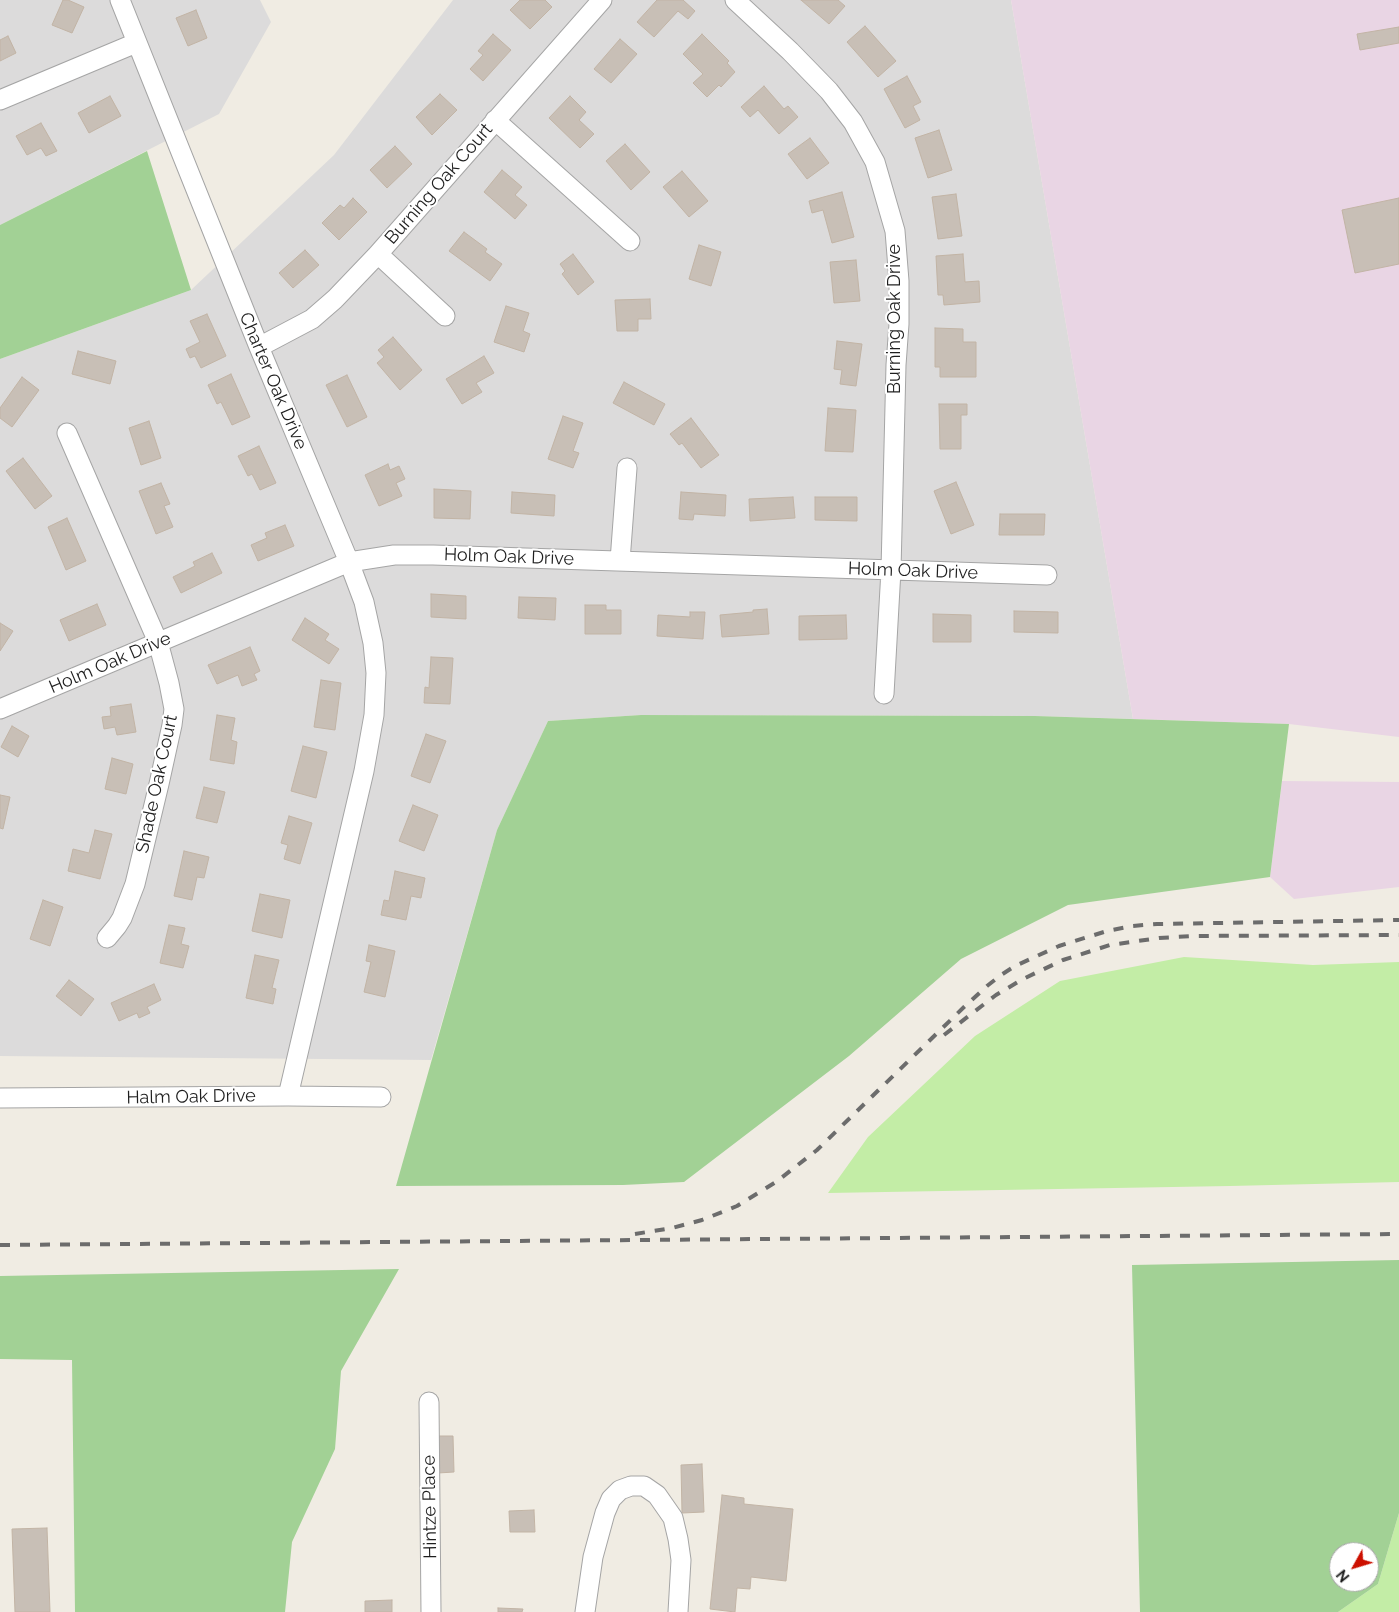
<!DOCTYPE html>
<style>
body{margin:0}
#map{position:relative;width:1399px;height:1612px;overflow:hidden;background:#f0ece3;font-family:Raleway,sans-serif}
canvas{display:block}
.north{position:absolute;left:1329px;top:1542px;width:50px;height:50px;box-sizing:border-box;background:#fff;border:1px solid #a5a5a5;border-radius:50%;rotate:231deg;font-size:14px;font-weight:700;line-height:20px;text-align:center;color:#1e1e1e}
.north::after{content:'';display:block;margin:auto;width:18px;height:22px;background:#cc1000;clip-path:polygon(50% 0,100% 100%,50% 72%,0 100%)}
</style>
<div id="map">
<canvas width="1399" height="1612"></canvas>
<div class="north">N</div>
</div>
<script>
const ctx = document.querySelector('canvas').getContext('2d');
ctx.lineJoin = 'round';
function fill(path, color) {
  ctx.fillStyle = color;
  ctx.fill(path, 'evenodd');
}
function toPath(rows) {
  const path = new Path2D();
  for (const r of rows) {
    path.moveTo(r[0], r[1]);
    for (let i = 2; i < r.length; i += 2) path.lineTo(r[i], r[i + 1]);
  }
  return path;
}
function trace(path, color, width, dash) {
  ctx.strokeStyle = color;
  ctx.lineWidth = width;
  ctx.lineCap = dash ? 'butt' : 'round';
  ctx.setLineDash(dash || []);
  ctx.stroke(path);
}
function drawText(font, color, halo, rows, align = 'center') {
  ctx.font = font + ' Raleway,sans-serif';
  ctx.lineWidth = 4;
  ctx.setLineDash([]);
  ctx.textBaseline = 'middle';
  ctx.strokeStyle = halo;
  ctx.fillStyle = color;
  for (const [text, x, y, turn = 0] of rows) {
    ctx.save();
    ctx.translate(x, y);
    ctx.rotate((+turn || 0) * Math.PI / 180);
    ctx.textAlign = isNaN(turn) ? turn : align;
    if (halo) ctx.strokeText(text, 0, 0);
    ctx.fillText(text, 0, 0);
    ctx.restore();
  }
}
fill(toPath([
 [0,0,260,0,271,22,219,114,0,225],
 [453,0,1011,0,1133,719,1035,716,641,715,548,721,497,830,431,1060,0,1056,0,359,191,290,334,155]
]), '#dcdbdb');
fill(toPath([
 [1011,0,1399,0,1399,737,1289,724,1133,719],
 [1282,781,1399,782,1399,887,1294,899,1270,877]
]), '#e9d5e4');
fill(toPath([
 [1184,957,1313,965,1399,962,1399,1182,1230,1186,828,1193,868,1137,975,1036,1060,981],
 [1399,1513,1399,1612,1338,1612,1378,1584]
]), '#c3eda6');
fill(toPath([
 [147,151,191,290,0,359,0,225],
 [641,715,1035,716,1289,724,1270,877,1068,905,961,959,849,1056,684,1182,623,1185,396,1186,497,830,548,721],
 [1399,1260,1399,1513,1378,1584,1338,1612,1140,1612,1132,1265],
 [1339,1552,1369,1552,1369,1582,1339,1582],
 [399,1269,341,1371,335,1449,292,1542,285,1612,75,1612,72,1360,0,1359,0,1276]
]), '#a2d195');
const building = toPath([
 [63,0,68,0,84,7,72,33,52,25,63,0],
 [520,0,545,0,552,7,530,29,510,10,520,0],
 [657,0,683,0,695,11,688,19,678,11,654,37,637,22,657,0],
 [801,0,838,0,845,6,829,24,801,0],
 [196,10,207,38,188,46,176,18,196,10],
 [865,26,896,61,878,77,847,42,865,26],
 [1399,27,1399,43,1360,50,1357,34,1399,27],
 [493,34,511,50,483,81,470,69,483,55,478,51,493,34],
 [702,34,729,61,727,63,735,72,721,87,719,85,707,97,693,83,703,74,683,54,702,34],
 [8,36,16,53,0,61,0,40,8,36],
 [620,39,637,54,611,83,594,69,620,39],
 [907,76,921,102,913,106,920,120,905,128,884,89,907,76],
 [764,86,784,109,788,106,798,117,779,134,758,110,750,117,741,107,764,86],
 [440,94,457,110,432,135,416,117,440,94],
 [110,96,121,116,89,133,78,113,110,96],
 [570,96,586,112,579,120,594,134,580,148,549,118,570,96],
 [41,123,57,151,46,156,41,148,27,155,16,136,41,123],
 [939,130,952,170,928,178,915,138,939,130],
 [810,138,829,163,807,179,788,154,810,138],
 [625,144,650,172,631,190,606,161,625,144],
 [395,146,412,164,387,188,370,170,395,146],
 [502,170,522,187,515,195,527,205,515,219,484,192,502,170],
 [682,171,708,201,689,217,663,187,682,171],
 [842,192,854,237,832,243,823,210,812,213,809,201,842,192],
 [956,194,962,236,938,239,932,197,956,194],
 [353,198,367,212,339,240,322,223,340,205,344,208,353,198],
 [1399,198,1399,264,1355,273,1342,210,1399,198],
 [464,232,487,249,485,252,502,264,490,281,449,251,464,232],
 [699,245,721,252,711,286,689,279,699,245],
 [305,250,319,265,293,288,279,273,305,250],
 [573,254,594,282,578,295,562,274,565,271,560,264,573,254],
 [963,254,965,282,979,281,980,302,944,305,943,295,938,295,936,256,963,254],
 [856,260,860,301,834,303,830,262,856,260],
 [650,299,651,319,638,319,638,331,617,331,615,300,650,299],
 [506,306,529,313,523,331,530,334,524,352,494,342,506,306],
 [207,314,226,356,201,368,195,356,190,358,186,349,200,342,190,321,207,314],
 [935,328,963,329,963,342,976,342,976,377,940,377,940,367,935,367,935,328],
 [393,337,422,370,400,390,377,363,384,357,378,350,393,337],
 [837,341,862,344,856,386,840,384,842,370,834,369,837,341],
 [78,351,116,361,110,384,72,374,78,351],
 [484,356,494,373,476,383,482,392,462,404,446,379,484,356],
 [231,374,250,417,232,425,221,402,217,404,208,385,231,374],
 [347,375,367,417,347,427,326,385,347,375],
 [22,377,39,390,12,427,0,418,0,408,22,377],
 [624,382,665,404,654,425,613,403,624,382],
 [939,404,967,404,967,415,961,415,961,449,940,449,939,404],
 [828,408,856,410,853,452,825,451,828,408],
 [563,416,583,423,573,451,579,453,573,468,548,459,563,416],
 [691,418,719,455,701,468,682,443,679,445,670,434,691,418],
 [149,421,161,458,141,465,129,428,149,421],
 [259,446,276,483,260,490,252,474,248,476,238,456,259,446],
 [23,458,52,496,35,509,6,471,23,458],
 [388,464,390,470,399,466,405,479,396,483,402,496,379,506,365,475,388,464],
 [956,482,974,525,951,534,934,491,956,482],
 [161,483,170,504,164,506,173,527,156,534,139,491,161,483],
 [434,489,471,491,470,519,434,518,434,489],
 [512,492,555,495,554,516,511,513,512,492],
 [681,492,726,495,725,516,694,514,693,520,679,519,681,492],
 [793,497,795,518,750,521,749,499,793,497],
 [815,497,857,497,857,521,815,520,815,497],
 [1000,514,1045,514,1044,535,999,535,1000,514],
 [67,518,86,561,66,570,48,527,67,518],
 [285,525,294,546,258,561,251,545,267,538,265,533,285,525],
 [212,553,222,573,181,593,173,577,195,566,193,562,212,553],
 [431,594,466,596,466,619,431,617,431,594],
 [519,597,556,598,555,620,518,618,519,597],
 [97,604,106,625,69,641,60,620,97,604],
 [585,605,606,605,606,610,621,610,621,634,585,634,585,605],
 [767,609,769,634,722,637,720,615,753,612,753,610,767,609],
 [1014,611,1058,612,1058,633,1014,632,1014,611],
 [690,612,705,612,703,639,657,636,658,615,690,617,690,612],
 [933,614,971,615,971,642,933,642,933,614],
 [846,615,847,639,799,640,799,616,846,615],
 [305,618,329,634,325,640,339,649,329,664,292,640,305,618],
 [0,623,13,631,0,651,0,623],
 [250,647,260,671,254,674,257,680,242,686,238,675,217,684,208,665,250,647],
 [431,657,453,658,450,704,424,703,425,687,429,688,431,657],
 [321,680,341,683,335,730,314,727,321,680],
 [131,704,136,732,117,735,115,727,104,729,102,717,111,716,110,707,131,704],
 [217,715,235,718,231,740,237,742,234,764,210,760,217,715],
 [12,726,29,736,18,757,1,747,12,726],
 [426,734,446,741,430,783,411,776,426,734],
 [303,746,327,752,316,798,291,791,303,746],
 [112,758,133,764,126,794,105,789,112,758],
 [204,787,225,792,217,823,196,818,204,787],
 [0,795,10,797,3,829,0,828,0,795],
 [413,805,438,815,424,851,399,841,413,805],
 [289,816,312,823,300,864,284,859,288,845,281,843,289,816],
 [95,830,112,834,100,879,68,871,73,849,89,853,95,830],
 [184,851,209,857,204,878,197,877,192,900,174,896,184,851],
 [395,871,425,878,421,898,411,896,406,920,381,915,384,900,389,901,395,871],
 [260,894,290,900,282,938,252,931,260,894],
 [43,900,63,907,50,946,30,939,43,900],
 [169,925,185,928,181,944,189,946,183,968,160,963,169,925],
 [369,945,395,951,385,997,364,992,371,962,366,961,369,945],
 [255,955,279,960,272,988,276,989,273,1004,246,998,255,955],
 [69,980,94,999,81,1016,56,996,69,980],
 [154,984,161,1000,147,1007,150,1013,139,1018,137,1013,119,1021,111,1003,154,984],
 [436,1436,453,1436,454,1472,438,1473,436,1436],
 [702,1464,704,1512,682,1513,681,1465,702,1464],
 [722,1495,744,1498,744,1504,793,1509,786,1581,751,1577,750,1589,737,1588,735,1612,710,1609,722,1495],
 [534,1510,535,1532,510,1532,509,1511,534,1510],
 [47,1528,50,1612,15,1612,12,1529,47,1528],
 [392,1600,392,1612,365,1612,365,1601,392,1600],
 [498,1608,523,1609,522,1612,498,1612,498,1608]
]);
fill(building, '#c8bfb6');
trace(building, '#c2b4a5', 1);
const minor = toPath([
 [120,0,259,347,349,562,364,602,373,643,376,673,374,715,364,771,288,1096],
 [735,0,790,51,829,91,853,122,875,162,895,231,899,281,899,324,896,365,891,570,884,694],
 [0,100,136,43],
 [495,120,630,241],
 [378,254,445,316],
 [259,347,312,319,335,299,378,254,602,0],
 [67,433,158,642,169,683,174,709,172,725,159,784,135,884,122,918,117,926,107,938],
 [620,561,627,468],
 [0,709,349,562,394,555,433,555,1047,575],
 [0,1098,288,1096,381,1097],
 [429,1402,431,1612],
 [585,1612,593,1557,605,1513,611,1499,620,1490,631,1486,644,1486,657,1495,673,1518,678,1539,681,1560,678,1612]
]);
trace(minor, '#a5a5a5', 21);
trace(minor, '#fff', 19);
trace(toPath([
 [944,1035,996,995,1023,979,1063,960,1110,945,1159,938,1191,936,1399,935],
 [635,1234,672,1228,702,1220,737,1206,776,1182,817,1150,964,1007,987,986,1001,975,1015,966,1059,946,1107,931,1132,926,1157,924,1399,920],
 [0,1245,1399,1234]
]), '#6c6c6c', 4, [10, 10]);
drawText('18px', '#1e1e1e', '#fff', [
 ["Burning Oak Court",439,184,-49],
 ["Burning Oak Drive",895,319,-90],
 ["Charter Oak Drive",273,381,67],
 ["Holm Oak Drive",509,557,2],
 ["Holm Oak Drive",913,571,2],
 ["Holm Oak Drive",110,663,-23],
 ["Shade Oak Court",157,784,-78],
 ["Halm Oak Drive",191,1097,-1],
 ["Hintze Place",430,1507,-91]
]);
</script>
